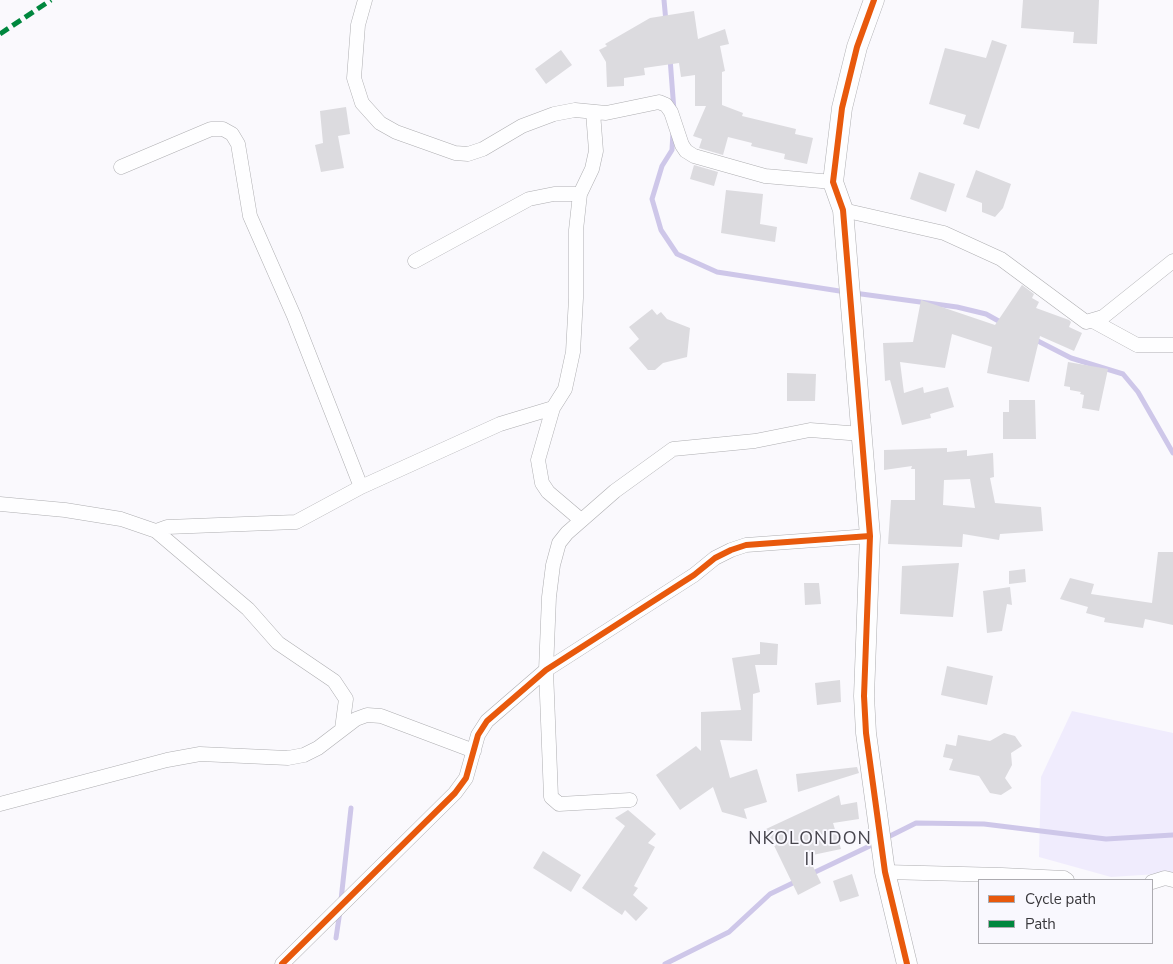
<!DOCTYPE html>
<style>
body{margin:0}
#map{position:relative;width:1173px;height:964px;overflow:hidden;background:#faf9fd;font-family:"Nunito Sans",sans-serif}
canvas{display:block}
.legend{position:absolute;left:978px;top:879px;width:175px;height:65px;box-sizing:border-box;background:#f9f8fe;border:1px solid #acabb0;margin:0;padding:6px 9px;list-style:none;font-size:15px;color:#39383c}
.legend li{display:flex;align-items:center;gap:10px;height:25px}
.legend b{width:25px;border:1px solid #acabb0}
</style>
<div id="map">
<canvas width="1173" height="964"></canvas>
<ul class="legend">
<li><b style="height:6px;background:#e8590c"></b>Cycle path</li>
<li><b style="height:6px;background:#00873e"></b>Path</li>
</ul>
</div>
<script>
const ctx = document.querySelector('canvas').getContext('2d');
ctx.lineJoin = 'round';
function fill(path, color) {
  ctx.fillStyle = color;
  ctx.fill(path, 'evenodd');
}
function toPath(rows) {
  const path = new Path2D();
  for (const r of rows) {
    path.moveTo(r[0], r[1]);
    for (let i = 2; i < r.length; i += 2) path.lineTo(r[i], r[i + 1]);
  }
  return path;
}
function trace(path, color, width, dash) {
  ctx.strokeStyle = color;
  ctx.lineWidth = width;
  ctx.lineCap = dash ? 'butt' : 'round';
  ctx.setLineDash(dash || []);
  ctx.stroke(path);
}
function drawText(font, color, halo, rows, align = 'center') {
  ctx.font = font + ' "Nunito Sans",sans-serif';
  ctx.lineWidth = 4;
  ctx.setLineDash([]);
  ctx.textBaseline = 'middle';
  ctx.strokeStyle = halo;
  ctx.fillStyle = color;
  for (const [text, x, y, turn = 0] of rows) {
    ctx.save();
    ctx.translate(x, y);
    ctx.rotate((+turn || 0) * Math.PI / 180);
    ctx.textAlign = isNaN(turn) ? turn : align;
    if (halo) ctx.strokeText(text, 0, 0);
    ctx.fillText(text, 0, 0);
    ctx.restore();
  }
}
fill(toPath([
 [1072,711,1173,733,1173,873,1111,877,1039,857,1041,777]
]), '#f0ecfd');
trace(toPath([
 [664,0,666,22],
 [670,58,674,111],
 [673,132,672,150,662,166,652,199,661,230,677,254,717,272,846,292],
 [854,293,957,307,986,314,1004,324],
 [1034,339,1071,358,1123,374,1138,392,1173,453],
 [886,838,916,823,984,824,1106,839,1173,835],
 [811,874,876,843],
 [341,900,351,808],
 [336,938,340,911],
 [665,964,729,932,770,894,797,881]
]), '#cec7e9', 5);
fill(toPath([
 [1023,0,1099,0,1097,44,1073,43,1074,32,1021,28],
 [694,11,698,39,725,29,729,44,720,46,725,71,722,72,722,105,743,113,742,116,796,129,795,134,813,138,807,164,784,159,785,154,751,146,752,143,728,137,723,155,699,148,702,139,693,136,706,106,695,106,695,75,681,77,679,63,644,68,645,75,624,78,624,86,607,87,606,62,599,50,607,46,605,44,650,18],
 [992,40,1007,45,979,129,963,124,966,115,929,104,945,48,986,58],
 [561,50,572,65,546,84,535,69],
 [346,107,350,134,338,136,344,168,321,172,315,145,323,143,320,111],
 [694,165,718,172,714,186,690,179],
 [976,170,1011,184,1003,208,995,217,982,212,982,203,966,197],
 [919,172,955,184,946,212,910,199],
 [726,190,763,194,760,224,777,227,775,242,721,233],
 [1022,285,1034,294,1032,298,1039,302,1036,308,1069,320,1071,322,1069,327,1082,333,1074,351,1040,336,1029,382,987,373,992,347,952,334,945,368,900,362,904,393,923,387,924,393,948,387,954,407,930,414,931,418,902,425,890,380,885,381,883,343,913,342,921,300,995,325],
 [652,309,657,315,661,312,667,319,690,328,687,357,663,363,655,370,648,370,629,348,639,339,629,327],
 [1068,362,1108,369,1099,411,1082,408,1084,395,1080,394,1081,392,1070,390,1070,387,1064,386],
 [787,373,816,374,815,401,787,401],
 [1009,400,1035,400,1036,439,1003,439,1003,412,1009,412],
 [947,448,947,452,967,450,967,456,993,453,994,477,990,478,995,503,1041,507,1043,531,1000,534,999,540,963,534,962,547,888,544,891,500,915,500,915,469,911,469,912,466,884,470,884,450],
 [970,479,975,508,943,505,944,480],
 [1158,552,1173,552,1173,625,1145,619,1143,628,1104,622,1105,618,1086,613,1088,607,1060,599,1070,578,1094,584,1091,594,1152,603],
 [959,563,953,617,900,614,902,566],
 [1025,569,1026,582,1009,584,1009,571],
 [804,583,819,583,821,604,805,605],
 [1010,587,1012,605,1007,604,1002,631,987,633,983,591],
 [760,642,778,644,777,665,755,665,760,692,753,694,752,741,720,740,730,778,757,769,767,802,744,809,747,819,722,812,713,787,680,810,656,775,696,746,701,751,701,712,741,710,732,658,760,654],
 [947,666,993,676,987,705,941,695],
 [840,680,841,702,817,705,815,683],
 [1004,733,1015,736,1022,746,1011,753,1012,765,1005,778,1012,788,1001,795,990,793,979,776,949,770,953,759,943,757,946,744,956,746,958,735,990,741],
 [857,767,859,773,798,792,796,774],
 [839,795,841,805,857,802,859,819,833,823,841,849,808,856,821,883,798,895,766,829],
 [628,810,656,834,648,843,655,847,634,886,638,888,633,895,648,908,636,921,625,910,622,915,582,888,625,826,615,818],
 [543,851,581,875,571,892,533,868],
 [852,874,859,896,840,902,833,881]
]), '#dcdbdf');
const street = toPath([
 [365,0,358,25,354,78,362,103,380,123,396,132,455,153,468,154,483,149,522,126,554,114,575,110,606,113,659,102,666,105,671,112,682,145,686,151,694,156,765,176,833,182],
 [121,167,211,129,223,129,232,134,238,144,250,216,294,316,361,487],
 [843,210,944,233,1001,259,1086,322,1103,317,1173,261],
 [415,261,529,199,554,194,580,194],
 [1093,321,1137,345,1173,345],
 [0,504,65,510,121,519,156,531,248,609,278,643,334,681,346,699,342,729],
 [581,520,548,492,542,483,538,460,553,408,565,389,573,352,576,298,576,230,580,194,592,169,596,151,593,112],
 [156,531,167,527,296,522,361,487,500,424,553,408],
 [630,800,559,804,551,797,546,670,549,597,553,565,559,543,567,533,615,491,673,449,755,441,810,430,862,434],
 [0,804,167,760,200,754,288,758,304,755,318,748,356,719,367,715,381,716,474,751],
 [885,872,1002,875,1064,878,1067,880],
 [1152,882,1165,878,1173,880],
 [282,964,455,793,466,778,478,735,487,721,546,670,694,575,715,558,731,550,746,545,870,536]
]);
const secondary = toPath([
 [874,0,857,47,842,108,833,182,843,210,870,536,864,696,866,733,885,872,907,964]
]);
trace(street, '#aeaeb1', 15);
trace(secondary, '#aeaeb1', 21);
trace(street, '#fefeff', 14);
trace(secondary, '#fefeff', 20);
trace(toPath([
 [0,34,51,0]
]), '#00873e', 5, [10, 5]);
trace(toPath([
 [874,0,857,47,842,108,833,182,843,210,870,536,864,696,866,733,885,872,907,964],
 [282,964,455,793,466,778,478,735,487,721,546,670,694,575,715,558,731,550,746,545,870,536]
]), '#e8590c', 6);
ctx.letterSpacing = '1px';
drawText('18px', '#48464e', '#f9f8fe', [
 ["NKOLONDON",810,840],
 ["II",810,861]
]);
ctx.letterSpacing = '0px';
</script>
